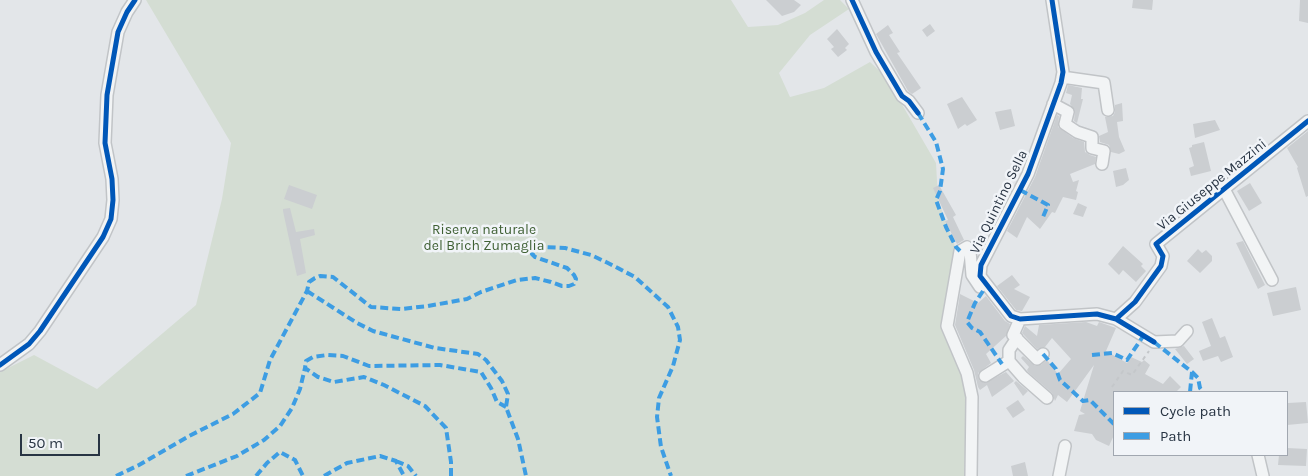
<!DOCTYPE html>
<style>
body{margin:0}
#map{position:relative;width:1308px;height:476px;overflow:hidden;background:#e3e6e9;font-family:Karla,sans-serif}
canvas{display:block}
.legend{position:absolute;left:1113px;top:391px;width:175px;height:65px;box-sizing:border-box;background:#f1f4f8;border:1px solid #a1a7b0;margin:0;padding:6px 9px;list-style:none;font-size:15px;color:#283443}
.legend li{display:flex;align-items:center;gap:10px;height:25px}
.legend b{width:25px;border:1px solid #a1a7b0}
.scale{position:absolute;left:20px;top:434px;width:80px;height:22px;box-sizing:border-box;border:2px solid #283443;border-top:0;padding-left:6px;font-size:15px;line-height:18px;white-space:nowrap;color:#283443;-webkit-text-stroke:4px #f1f4f8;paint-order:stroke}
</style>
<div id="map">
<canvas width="1308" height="476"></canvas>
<ul class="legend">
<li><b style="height:6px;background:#0057b8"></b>Cycle path</li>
<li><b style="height:6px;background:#3d9de3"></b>Path</li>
</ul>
<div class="scale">50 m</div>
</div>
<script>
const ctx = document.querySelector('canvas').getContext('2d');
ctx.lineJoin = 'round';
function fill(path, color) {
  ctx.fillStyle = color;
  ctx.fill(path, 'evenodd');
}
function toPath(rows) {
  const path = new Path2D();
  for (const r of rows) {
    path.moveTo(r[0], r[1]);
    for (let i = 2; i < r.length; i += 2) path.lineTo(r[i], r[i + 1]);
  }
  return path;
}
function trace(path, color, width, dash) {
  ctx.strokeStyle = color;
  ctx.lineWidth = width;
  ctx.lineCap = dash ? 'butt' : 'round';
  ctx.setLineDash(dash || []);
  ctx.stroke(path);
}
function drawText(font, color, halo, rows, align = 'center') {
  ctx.font = font + ' Karla,sans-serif';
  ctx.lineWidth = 5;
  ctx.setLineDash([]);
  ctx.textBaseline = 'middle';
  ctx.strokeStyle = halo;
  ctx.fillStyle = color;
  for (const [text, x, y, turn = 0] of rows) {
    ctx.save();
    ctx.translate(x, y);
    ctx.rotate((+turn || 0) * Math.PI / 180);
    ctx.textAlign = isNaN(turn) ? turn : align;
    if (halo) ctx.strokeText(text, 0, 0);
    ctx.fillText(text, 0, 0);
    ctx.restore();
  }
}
fill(toPath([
 [146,0,731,0,748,27,778,25,805,13,824,0,840,0,849,9,810,35,779,73,790,97,824,88,870,62,886,77,936,163,938,200,957,252,943,323,958,364,969,398,965,476,0,476,0,372,34,355,97,389,196,305,222,199,231,143]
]), '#d4ddd3');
fill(toPath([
 [766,0,794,0,801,5,794,12,782,16],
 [1133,0,1153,0,1152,10,1132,8],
 [1300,0,1308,0,1308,23,1299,21],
 [930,24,935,31,927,37,922,30],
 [888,25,893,33,889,35,900,52,897,53,921,88,912,94,908,91,876,34],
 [837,29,849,44,845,48,847,50,838,57,831,49,834,47,827,39],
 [1068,85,1082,88,1081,99,1083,99,1077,123,1074,121,1075,110,1070,104,1072,95,1066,93],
 [962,97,977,120,967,126,965,124,958,129,947,104],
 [1122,103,1123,121,1117,122,1119,137,1125,151,1119,154,1111,152,1109,145,1100,142,1099,136,1108,132,1105,117,1113,116,1115,112,1115,105],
 [1011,109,1015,126,1000,130,995,112],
 [1057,115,1059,116,1058,127,1073,138,1084,142,1085,152,1090,155,1096,157,1095,164,1070,174,1073,182,1079,180,1076,191,1078,192,1076,200,1063,197,1055,213,1052,212,1040,229,1027,217,1017,238,1007,231,1035,177],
 [1215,120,1220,130,1195,138,1193,124],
 [1308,131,1308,196,1306,197,1297,168,1298,167,1287,148],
 [1204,142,1211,171,1191,176,1189,168,1194,166,1189,148,1192,147,1192,145],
 [1126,168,1129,180,1123,185,1116,187,1113,171],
 [1250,183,1262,203,1249,211,1237,191],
 [289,185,317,195,312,209,284,199],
 [939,185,956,215,953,217,964,240,957,244,945,221,948,220,933,188],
 [1078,203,1087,207,1083,217,1073,214],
 [290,208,296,232,314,229,315,235,300,239,306,273,297,276,283,211,283,209],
 [1243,241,1265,285,1258,289,1236,243],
 [1123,246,1143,264,1141,266,1146,271,1136,282,1123,270,1119,275,1108,264],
 [1198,249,1202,253,1206,250,1212,256,1212,261,1200,273,1187,261],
 [1012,275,1020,285,1014,289,1030,297,1022,311,1016,310,997,286],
 [1296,287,1301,310,1273,316,1267,293],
 [960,294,978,303,986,296,1005,321,1010,324,1006,336,986,354,991,363,978,373,979,380,985,383,1006,372,1014,381,992,397,987,385,980,390,978,387,974,370,955,325],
 [1212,318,1220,338,1225,336,1233,357,1221,362,1218,356,1203,361,1199,351,1211,346,1202,322],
 [1086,322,1097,326,1099,322,1116,328,1106,351,1127,363,1131,357,1142,362,1144,360,1150,365,1145,374,1163,384,1170,376,1181,387,1177,391,1179,392,1114,392,1114,435,1109,446,1096,440,1092,434,1074,431,1079,415,1085,414,1080,411,1094,365,1067,402,1058,395,1055,401,1052,393,1028,372,1027,370,1029,367,1021,358,1023,356,1035,366,1041,365,1047,360,1058,374,1071,359,1052,338,1045,347,1037,349,1022,333,1025,326,1037,336,1039,325],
 [1184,346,1194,359,1187,364,1175,349],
 [1016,381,1028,391,1023,396,1014,383],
 [1018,400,1025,410,1013,418,1006,408],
 [1306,402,1308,423,1287,425,1288,403],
 [1287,448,1307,449,1306,466,1278,465,1279,455,1287,455],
 [1025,462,1028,476,1013,476,1011,466]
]), '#cbced1');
const minor = toPath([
 [852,0,876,52,902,96,909,101,918,113],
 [1052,0,1063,72,1061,83,1028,174,981,265,980,276,1011,316,1020,319,1097,314,1116,319,1154,342,1178,341,1187,331],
 [1062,77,1104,83,1108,110],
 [1053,104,1068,112,1065,124,1077,132,1092,137,1092,148,1104,151,1102,164],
 [1224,189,1272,280],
 [1020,319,1013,335,1037,359,1043,354],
 [1116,319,1135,302,1161,266,1163,256,1156,244,1308,121],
 [1017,338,1009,350,1009,361,1023,377,1047,398],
 [0,365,29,344,40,331,103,237,111,219,113,200,112,179,105,143,107,95,118,32,127,12,135,0],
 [985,376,1009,361],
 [1258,455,1263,476],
 [971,476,972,397,967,373,947,326,959,257,960,251,967,247,970,251,972,275,980,287],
 [1059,476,1065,446]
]);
trace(minor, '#c1c4c7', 14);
trace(toPath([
 [1112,387,1123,371,1132,375,1149,351]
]), '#c4c7ca', 2, [4, 4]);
trace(minor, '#f2f4f5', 11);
trace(toPath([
 [918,113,936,142,943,169,940,191,936,200,946,227,956,247,960,251],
 [1020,190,1048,205,1043,217],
 [307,291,357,323,373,331,435,348,478,354,486,360,502,381,508,394,506,407,518,439,526,476],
 [983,291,975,303,967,322,972,328,980,332,1002,364],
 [1154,342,1192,372,1190,392],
 [1043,354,1056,369,1060,380,1083,401,1090,400,1114,424],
 [1092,355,1112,353,1127,360,1144,335],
 [1192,372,1198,378,1200,388,1203,392],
 [396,461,408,466,416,476],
 [116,476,139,465,189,436,233,414,260,393,270,360,307,291,309,282,315,278,320,276,333,277,371,307,401,309,428,306,467,299,481,292,517,280,535,278,551,282,562,286,569,286,574,284,576,279,574,275,567,268,535,257,532,254,534,251,541,247,565,248,591,255,608,263,635,277,668,307,678,327,680,340,673,366,659,398,657,417,661,447,671,476],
 [186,476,237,456,264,440,280,426,292,408,300,389,305,368],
 [256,476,267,463,280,452,295,460,303,476],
 [324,476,347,463,380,456,396,461,404,476],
 [451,476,451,462,446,428,425,406,384,385,364,377,334,382,318,377,305,368,306,361,313,357,327,355,343,356,369,366,440,365,481,372,491,388,497,402,506,407]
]), '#3d9de3', 4, [8, 4]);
trace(toPath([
 [852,0,876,52,902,96,909,101,918,113],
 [1052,0,1063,72,1061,83,1028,174,981,265,980,276,1011,316,1020,319,1097,314,1116,319,1154,342],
 [1116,319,1135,302,1161,266,1163,256,1156,244,1308,121],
 [0,365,29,344,40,331,103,237,111,219,113,200,112,179,105,143,107,95,118,32,127,12,135,0]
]), '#0057b8', 5);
drawText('14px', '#283443', '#f1f4f8', [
 ["Via Giuseppe Mazzini",1212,185,-39],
 ["Via Quintino Sella",999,202,-64]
]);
drawText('14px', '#3f6034', '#f1f4f8', [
 ["Riserva naturale",484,230],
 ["del Brich Zumaglia",484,246]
]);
</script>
